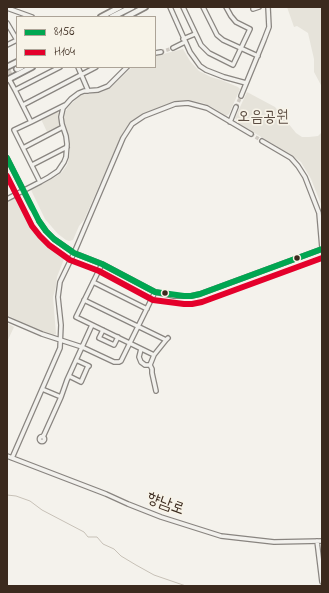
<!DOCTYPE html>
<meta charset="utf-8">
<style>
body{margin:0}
#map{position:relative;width:329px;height:593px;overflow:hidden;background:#f4f2ec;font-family:"Indie Flower",sans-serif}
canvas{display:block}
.frame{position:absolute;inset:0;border:8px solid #3b2a1e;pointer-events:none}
.legend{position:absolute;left:16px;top:16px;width:140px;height:52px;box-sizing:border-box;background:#f7f3e8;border:1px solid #aca397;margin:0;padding:5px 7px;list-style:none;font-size:12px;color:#3b2a1e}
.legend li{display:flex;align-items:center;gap:8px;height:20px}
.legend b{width:20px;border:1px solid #aca397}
</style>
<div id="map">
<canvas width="329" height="593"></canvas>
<div class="frame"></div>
<ul class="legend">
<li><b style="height:5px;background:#00a651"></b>8156</li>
<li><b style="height:5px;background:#e4002b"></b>H104</li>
</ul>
</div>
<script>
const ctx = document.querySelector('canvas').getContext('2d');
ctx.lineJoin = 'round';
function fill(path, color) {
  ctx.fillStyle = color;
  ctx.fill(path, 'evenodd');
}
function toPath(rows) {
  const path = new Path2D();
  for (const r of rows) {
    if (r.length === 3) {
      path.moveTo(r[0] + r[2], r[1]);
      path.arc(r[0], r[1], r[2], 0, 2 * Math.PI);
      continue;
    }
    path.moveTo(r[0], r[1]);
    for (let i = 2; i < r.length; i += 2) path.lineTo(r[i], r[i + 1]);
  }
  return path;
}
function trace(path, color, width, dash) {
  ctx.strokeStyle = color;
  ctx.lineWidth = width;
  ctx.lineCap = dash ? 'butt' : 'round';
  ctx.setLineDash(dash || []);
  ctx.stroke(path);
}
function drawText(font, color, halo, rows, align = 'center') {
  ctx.font = font + ' "Indie Flower","Poor Story",sans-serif';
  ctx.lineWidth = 3.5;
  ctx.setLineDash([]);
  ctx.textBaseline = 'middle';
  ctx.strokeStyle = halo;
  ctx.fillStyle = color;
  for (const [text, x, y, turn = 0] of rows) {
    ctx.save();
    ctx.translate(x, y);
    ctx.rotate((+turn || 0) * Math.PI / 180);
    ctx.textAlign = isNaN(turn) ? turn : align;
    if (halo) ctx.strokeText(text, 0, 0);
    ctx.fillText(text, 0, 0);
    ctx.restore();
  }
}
fill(toPath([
 [287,7,322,7,322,87,314,72,314,59,308,33,297,26,294,27],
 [183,49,190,61,199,71,211,77,221,80,238,87,240,89,229,114,226,116,212,107,203,103,191,101,176,103,141,115,125,129,119,141,84,220,79,226,73,240,69,241,66,240,58,234,45,219,31,190,57,176,62,172,67,165,70,154,69,137,64,120,65,113,67,109,71,104,80,96,85,94,102,92,111,87,132,67,155,67,155,56],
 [247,92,275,107,296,133,302,137,309,137,318,136,322,132,322,210,321,204,311,179,301,162,294,157,238,123,235,118],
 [57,111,59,113,60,125,59,127,47,132,41,119],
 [16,198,21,201,34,224,48,243,63,254,64,259,57,277,56,287,53,297,56,334,52,336,35,329,7,315,7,202],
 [7,323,14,327,7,342]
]), '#e6e3da');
trace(toPath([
 [7,495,16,496,30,501,42,510,84,532,88,537,97,537,103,544,114,549,121,556,136,565,154,575,186,586]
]), '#c7c1b7', 1);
trace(toPath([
 [161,52,173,48],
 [236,107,241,96],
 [251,134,262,141],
 [32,208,39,221]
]), '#cfcac3', 3.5, [3.5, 2]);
trace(toPath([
 [7,74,17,69]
]), '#cfcac3', 5, [5, 2.5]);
const minor = toPath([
 [170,7,190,52,200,66,206,70,224,77,246,83],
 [183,7,201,45,209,53,233,65,250,29,236,22,231,16,226,7],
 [203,7,217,35,223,40,258,56],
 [7,8,32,17],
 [253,9,259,7],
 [7,23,17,40],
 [183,39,195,34],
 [7,45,17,40],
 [173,48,185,42],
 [155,53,161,52],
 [60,67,15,90,31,122,65,105],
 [78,67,87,88,88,91],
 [9,79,15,90],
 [241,96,264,40,269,27,268,7],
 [23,105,96,67],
 [31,122,14,130,40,182,49,177,58,171,64,162,66,157,67,144,66,136,62,124,61,117,63,108,71,99,79,93,84,91,98,90,108,86,127,67],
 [230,122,236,107],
 [262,141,291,158,298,166,305,177,319,213,322,248],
 [23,148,63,127],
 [7,158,32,208],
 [32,165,67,147],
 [7,199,40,182],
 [39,221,46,231,54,239,74,253,102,264,155,292,174,296,191,296,200,294,322,249],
 [102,264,76,317,154,355,166,340],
 [93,282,147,309],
 [84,300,166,340,168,338],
 [7,319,42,334,82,347,114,362,119,362,121,361,155,292],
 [103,330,99,338,114,345,118,337],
 [141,349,139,357,141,362,145,365,150,365,154,355],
 [76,360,89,366],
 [150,365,152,369,152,373,156,391],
 [69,376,81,382,88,366],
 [42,389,61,397],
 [42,439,2.5],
 [43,437,61,397,67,380,92,325],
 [7,456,106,494,128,504,161,517,221,536,274,542,322,541],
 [12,458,60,348,61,325,58,297,60,282,74,253,123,138,132,124,144,116,175,104,188,103,207,108,251,134],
 [317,541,322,582]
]);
const major = toPath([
 [101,17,120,7],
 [126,17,145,7],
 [7,67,17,62],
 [7,80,32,67]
]);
const highway = toPath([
 [112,17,132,7],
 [17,69,21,67]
]);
trace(minor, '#898580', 6);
trace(major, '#898580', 8);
trace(highway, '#898580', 8);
trace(minor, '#f2f1ed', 3.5);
trace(major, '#f2f1ed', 4.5);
trace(highway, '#f2f1ed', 5);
trace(toPath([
 [7,158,39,221,46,231,54,239,74,253,102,264,155,292,184,296,191,296,200,294,322,249]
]), '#00a651', 6);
trace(toPath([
 [7,176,32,226,40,236,49,245,70,260,99,271,153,300,184,304,192,304,202,302,322,258]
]), '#e4002b', 6);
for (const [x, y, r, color] of [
 [297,258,3.5,"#3b2a1e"],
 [165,293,3.5,"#3b2a1e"]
]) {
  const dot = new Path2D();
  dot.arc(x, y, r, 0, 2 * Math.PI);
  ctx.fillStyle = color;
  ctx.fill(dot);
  trace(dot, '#f7f3e8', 1.5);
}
drawText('16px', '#5b4c41', '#f7f3e8', [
 ["오음공원",263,118]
]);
drawText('16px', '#3b2a1e', '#f7f3e8', [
 ["향남로",165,505,20]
]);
</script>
